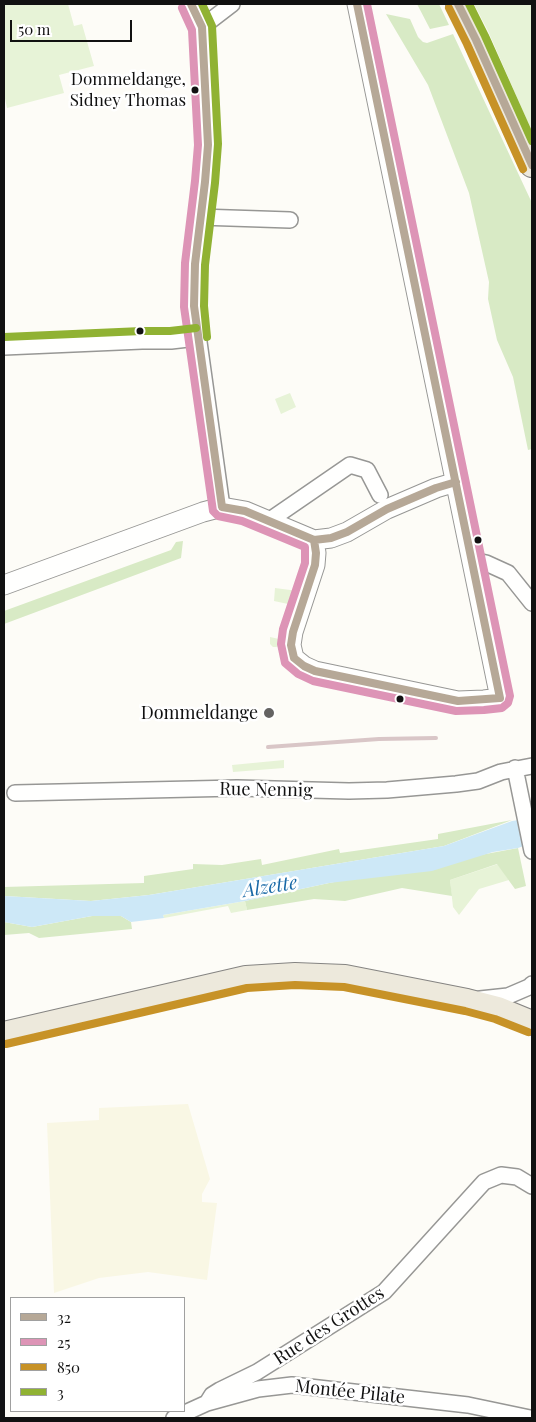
<!DOCTYPE html>
<meta charset="utf-8">
<style>
body{margin:0}
#map{position:relative;width:536px;height:1422px;overflow:hidden;background:#fdfcf7;font-family:"Playfair Display",serif}
canvas{display:block}
.frame{position:absolute;inset:0;border:5px solid #111;pointer-events:none}
.legend{position:absolute;left:10px;top:1297px;width:175px;height:115px;box-sizing:border-box;background:#fff;border:1px solid #a0a0a0;margin:0;padding:6px 9px;list-style:none;font-size:15px;color:#111}
.legend li{display:flex;align-items:center;gap:10px;height:25px}
.legend b{width:25px;border:1px solid #a0a0a0}
.scale{position:absolute;left:10px;top:20px;width:122px;height:22px;box-sizing:border-box;border:2px solid #111;border-top:0;padding-left:6px;font-size:15px;line-height:18px;white-space:nowrap;color:#111;-webkit-text-stroke:4px #fff;paint-order:stroke}
</style>
<div id="map">
<canvas width="536" height="1422"></canvas>
<div class="frame"></div>
<ul class="legend">
<li><b style="height:6px;background:#b6a897"></b>32</li>
<li><b style="height:6px;background:#dd94b6"></b>25</li>
<li><b style="height:6px;background:#c79227"></b>850</li>
<li><b style="height:6px;background:#90b233"></b>3</li>
</ul>
<div class="scale">50 m</div>
</div>
<script>
const ctx = document.querySelector('canvas').getContext('2d');
ctx.lineJoin = 'round';
function fill(path, color) {
  ctx.fillStyle = color;
  ctx.fill(path, 'evenodd');
}
function toPath(rows) {
  const path = new Path2D();
  for (const r of rows) {
    path.moveTo(r[0], r[1]);
    for (let i = 2; i < r.length; i += 2) path.lineTo(r[i], r[i + 1]);
  }
  return path;
}
function trace(path, color, width, dash) {
  ctx.strokeStyle = color;
  ctx.lineWidth = width;
  ctx.lineCap = dash ? 'butt' : 'round';
  ctx.setLineDash(dash || []);
  ctx.stroke(path);
}
function drawText(font, color, halo, rows, align = 'center') {
  ctx.font = font + ' "Playfair Display",serif';
  ctx.lineWidth = 5;
  ctx.setLineDash([]);
  ctx.textBaseline = 'middle';
  ctx.strokeStyle = halo;
  ctx.fillStyle = color;
  for (const [text, x, y, turn = 0] of rows) {
    ctx.save();
    ctx.translate(x, y);
    ctx.rotate((+turn || 0) * Math.PI / 180);
    ctx.textAlign = isNaN(turn) ? turn : align;
    if (halo) ctx.strokeText(text, 0, 0);
    ctx.fillText(text, 0, 0);
    ctx.restore();
  }
}
fill(toPath([
 [188,1104,210,1179,202,1194,202,1202,217,1203,207,1280,148,1272,99,1278,54,1293,47,1123,99,1120,99,1108]
]), '#f9f7e4');
fill(toPath([
 [4,4,68,4,74,26,82,24,94,66,59,75,64,93,7,108,4,94],
 [474,4,532,4,532,132,488,31],
 [290,393,296,407,281,414,275,399],
 [275,588,298,591,280,646,276,647,273,647,270,644,270,637,279,639,288,604,274,601],
 [284,760,284,768,233,772,232,765],
 [498,864,509,880,479,889,459,915,453,907,450,880],
 [245,901,247,910,231,913,228,906,164,918,163,915]
]), '#e7f3d7');
fill(toPath([
 [417,4,439,4,449,25,430,29],
 [386,14,410,19,418,37,423,42,427,43,453,34,532,203,532,449,528,450,513,377,497,340,488,299,489,282,469,193,428,85],
 [183,541,181,558,4,624,4,611,171,550,176,542],
 [512,820,444,846,149,895,91,901,4,896,4,887,144,883,144,876,193,869,193,864,222,865,261,859,262,865,339,849,340,853,438,839,438,834],
 [518,848,526,886,515,889,497,864,450,880,452,896,402,888,345,901,314,899,247,910,245,901,329,883],
 [92,916,121,916,131,922,132,929,39,938,29,933,4,935,4,922,32,927]
]), '#d8eac5');
fill(toPath([
 [532,818,532,843,518,848,493,852,432,871,329,883,245,901,163,915,164,918,131,922,121,916,92,916,32,927,4,922,4,896,91,901,149,895,444,846,512,821]
]), '#cde8f7');
const minor = toPath([
 [191,4,202,27,208,145,205,182,200,217,195,264,194,306,222,507],
 [202,27,232,4],
 [200,217,290,220],
 [4,347,142,341,171,341,197,338],
 [270,520,350,465,367,470,380,495],
 [472,560,486,563,508,573,532,603],
 [515,768,532,851],
 [15,793,237,788,349,791,387,790,456,784,478,781,501,772,532,766],
 [480,999,508,996,529,987,532,984],
 [207,1403,212,1395,220,1390,257,1372,384,1292,484,1182,501,1175,517,1177,532,1186],
 [174,1418,207,1403,258,1389,292,1385,468,1405,530,1418]
]);
const tertiary = toPath([
 [314,540,316,553,315,565,293,632,291,645,294,658,304,666,315,671,458,701,484,700,500,698,357,4],
 [4,585,203,512,222,507,245,511,314,540,331,538,347,532,387,509,436,488,456,482]
]);
const primary = toPath([
 [458,4,476,40,532,165],
 [4,1034,246,978,295,975,345,977,467,1001,498,1009,532,1023]
]);
trace(minor, '#979795', 18);
trace(tertiary, '#979795', 21);
trace(primary, '#858482', 26);
trace(minor, '#fffffe', 15);
trace(tertiary, '#fffffe', 19);
trace(primary, '#ede9dc', 24);
trace(toPath([
 [268,747,379,739,436,738]
]), '#d9c6c7', 4);
trace(toPath([
 [191,4,202,27,208,145,205,182,195,264,194,306,222,507,245,511,314,540,331,538,347,532,387,509,436,488,456,482],
 [357,4,500,698],
 [458,4,476,40,532,165],
 [314,540,316,553,315,565,293,632,291,645,294,658,304,666,315,671,458,701,500,698]
]), '#b6a897', 8);
trace(toPath([
 [182,8,192,30,198,145,195,181,185,263,184,307,213,511,218,516,242,521,305,547,305,563,283,629,281,644,285,663,298,674,313,681,456,711,484,710,502,708,508,703,510,696,367,4]
]), '#dd94b6', 8);
trace(toPath([
 [449,8,467,44,523,169],
 [6,1044,247,988,295,985,344,987,465,1011,495,1019,528,1032]
]), '#c79227', 8);
trace(toPath([
 [202,4,212,26,218,144,215,183,205,265,204,306,207,337],
 [469,4,485,36,532,141],
 [4,337,142,331,170,331,196,328]
]), '#90b233', 8);
for (const [x, y, r, color] of [
 [195,90,4.5,"#111"],
 [140,331,4.5,"#111"],
 [478,540,4.5,"#111"],
 [400,699,4.5,"#111"],
 [269,713,6,"#646362"]
]) {
  const dot = new Path2D();
  dot.arc(x, y, r, 0, 2 * Math.PI);
  ctx.fillStyle = color;
  ctx.fill(dot);
  trace(dot, '#fff', 2);
}
drawText('17px', '#111', '#fff', [
 ["Dommeldange,",186,80],
 ["Sidney Thomas",186,101]
], 'right');
drawText('18px', '#111', '#fff', [
 ["Dommeldange",258,713]
], 'right');
drawText('18px', '#111', '#fff', [
 ["Rue Nennig",266,790,1],
 ["Rue des Grottes",329,1326,-33],
 ["Montée Pilate",350,1392,6]
]);
drawText('italic 19px', '#1768a6', '#fff', [
 ["Alzette",270,887,-9]
]);
</script>
